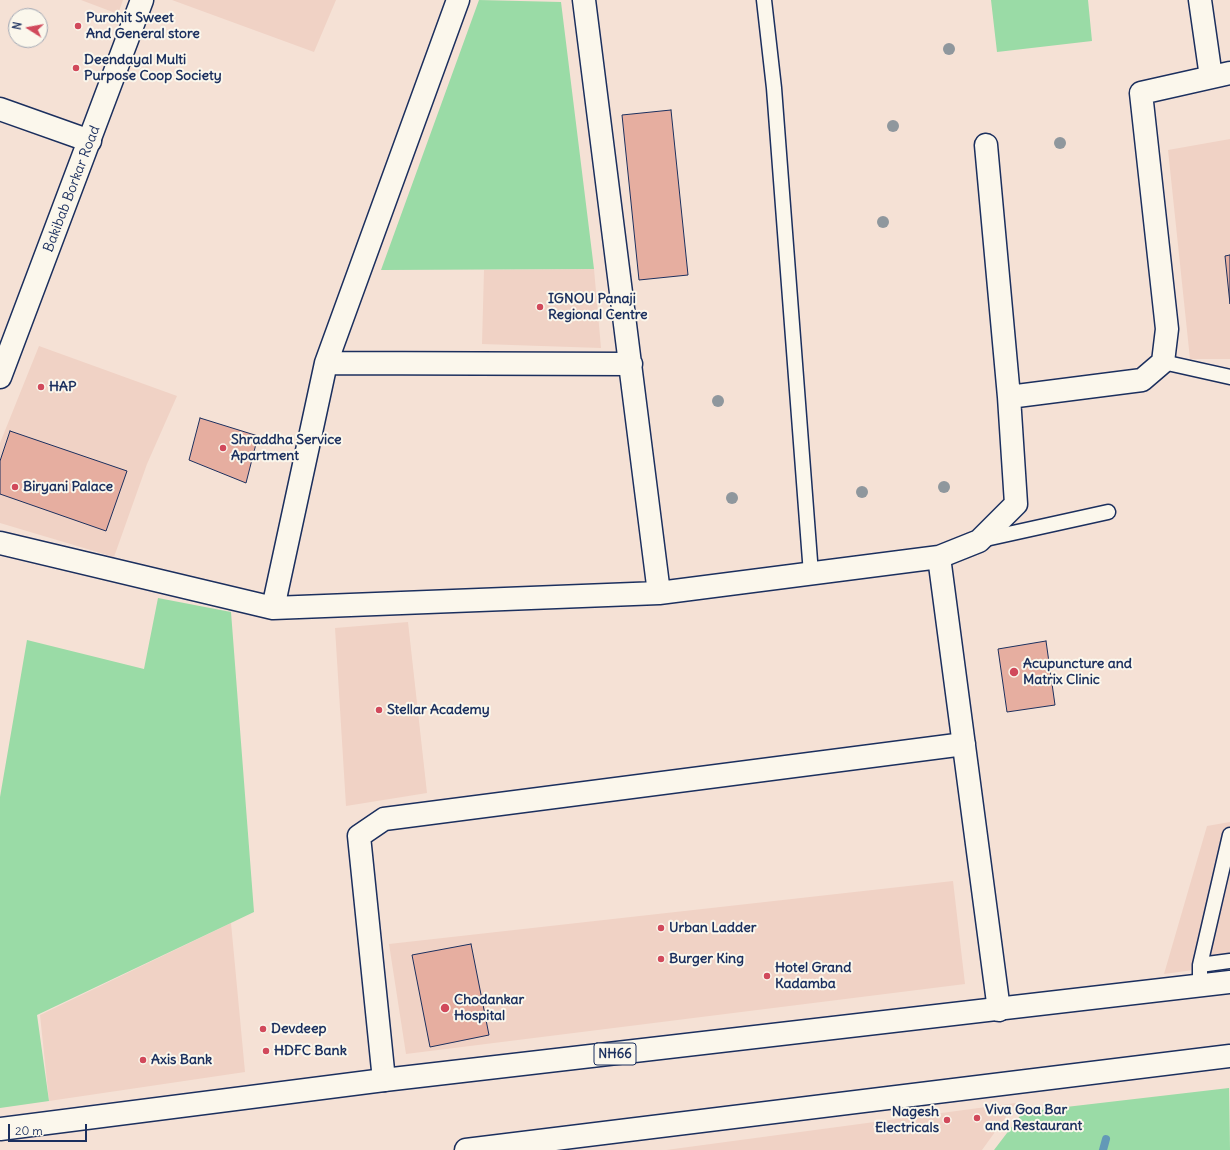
<!DOCTYPE html>
<style>
body{margin:0}
#map{position:relative;width:1230px;height:1150px;overflow:hidden;background:#f5e1d5;font-family:Delius,sans-serif}
canvas{display:block}
.north{position:absolute;left:8px;top:8px;width:40px;height:40px;box-sizing:border-box;background:#fbf7ec;border:1px solid #a1a7b3;border-radius:50%;rotate:281deg;font-size:11px;font-weight:700;line-height:16px;text-align:center;color:#1b2f5e}
.north::after{content:'';display:block;margin:auto;width:14px;height:18px;background:#d1495b;clip-path:polygon(50% 0,100% 100%,50% 72%,0 100%)}
.scale{position:absolute;left:8px;top:1124px;width:79px;height:18px;box-sizing:border-box;border:2px solid #1b2f5e;border-top:0;padding-left:5px;font-size:12px;line-height:14px;white-space:nowrap;color:#1b2f5e;-webkit-text-stroke:3px #fbf7ec;paint-order:stroke}
</style>
<div id="map">
<canvas width="1230" height="1150"></canvas>
<div class="north">N</div>
<div class="scale">20 m</div>
</div>
<script>
const ctx = document.querySelector('canvas').getContext('2d');
ctx.lineJoin = 'round';
function fill(path, color) {
  ctx.fillStyle = color;
  ctx.fill(path, 'evenodd');
}
function toPath(rows) {
  const path = new Path2D();
  for (const r of rows) {
    path.moveTo(r[0], r[1]);
    for (let i = 2; i < r.length; i += 2) path.lineTo(r[i], r[i + 1]);
  }
  return path;
}
function trace(path, color, width, dash) {
  ctx.strokeStyle = color;
  ctx.lineWidth = width;
  ctx.lineCap = dash ? 'butt' : 'round';
  ctx.setLineDash(dash || []);
  ctx.stroke(path);
}
function drawText(font, color, halo, rows, align = 'center') {
  ctx.font = font + ' Delius,sans-serif';
  ctx.lineWidth = 4;
  ctx.setLineDash([]);
  ctx.textBaseline = 'middle';
  ctx.strokeStyle = halo;
  ctx.fillStyle = color;
  for (const [text, x, y, turn = 0] of rows) {
    ctx.save();
    ctx.translate(x, y);
    ctx.rotate((+turn || 0) * Math.PI / 180);
    ctx.textAlign = isNaN(turn) ? turn : align;
    if (halo) ctx.strokeText(text, 0, 0);
    ctx.fillText(text, 0, 0);
    ctx.restore();
  }
}
fill(toPath([
 [81,0,123,0,118,14],
 [172,0,336,0,314,52],
 [1230,139,1230,359,1190,359,1168,150],
 [594,269,601,348,482,344,484,270],
 [39,346,177,396,147,464,114,557,0,523,0,443],
 [408,622,427,793,346,806,335,628],
 [1230,822,1230,965,1164,974,1207,826],
 [953,881,965,984,406,1054,389,944],
 [231,923,245,1072,49,1101,40,1015],
 [1016,1103,982,1150,666,1150]
]), '#f0d2c5');
fill(toPath([
 [479,0,561,2,594,269,381,270],
 [991,0,1088,0,1092,41,997,52],
 [158,598,231,612,254,912,37,1015,49,1101,0,1108,0,797,27,640,144,669],
 [1229,1088,1230,1150,994,1150,1023,1112]
]), '#9adba6');
trace(toPath([
 [1103,1150,1106,1139]
]), '#6399b7', 8);
const building = toPath([
 [671,110,688,275,639,280,622,115,671,110],
 [1230,255,1230,304,1225,256,1230,255],
 [200,418,258,436,246,483,189,460,200,418],
 [10,431,127,471,106,531,0,494,0,461,10,431],
 [1046,641,1055,705,1007,712,998,649,1046,641],
 [471,944,489,1035,430,1047,412,955,471,944]
]);
fill(building, '#e6aea0');
trace(building, '#1b2f5e', 1);
const service = toPath([
 [764,0,774,88,811,574],
 [1163,362,1230,377],
 [981,540,1108,512],
 [1200,965,1230,961],
 [1200,986,1200,965,1230,835]
]);
const minor = toPath([
 [584,0,659,593],
 [1200,0,1211,77],
 [0,109,90,141],
 [326,363,631,364],
 [1009,397,1142,380,1163,362,1167,329,1141,93,1230,73],
 [0,543,273,608,659,593,939,557,979,541,1016,504,1009,397,986,145],
 [939,557,999,1010],
 [273,608,326,363,458,0],
 [384,1080,359,836,384,819,964,744]
]);
const tertiary = toPath([
 [0,377,142,0]
]);
const trunk = toPath([
 [0,1129,384,1080,1230,982],
 [466,1150,1230,1056]
]);
trace(service, '#1b2f5e', 17);
trace(minor, '#1b2f5e', 25);
trace(tertiary, '#1b2f5e', 25);
trace(trunk, '#1b2f5e', 25);
trace(service, '#fbf7ec', 14);
trace(minor, '#fbf7ec', 22);
trace(tertiary, '#fbf7ec', 22);
trace(trunk, '#fbf7ec', 22);
ctx.fillStyle = '#8f979d';
for (const [x, y] of [
 [949,49],
 [893,126],
 [1060,143],
 [883,222],
 [718,401],
 [944,487],
 [862,492],
 [732,498]
]) {
  ctx.beginPath();
  ctx.arc(x, y, 6, 0, 2 * Math.PI);
  ctx.fill();
}
for (const [x, y, r, color] of [
 [78,26,4,"#d1495b"],
 [76,68,4,"#d1495b"],
 [540,307,4,"#d1495b"],
 [41,387,4,"#d1495b"],
 [223,448,4,"#d1495b"],
 [15,487,4,"#d1495b"],
 [1014,672,5,"#d1495b"],
 [379,710,4,"#d1495b"],
 [661,928,4,"#d1495b"],
 [661,959,4,"#d1495b"],
 [767,976,4,"#d1495b"],
 [445,1008,5,"#d1495b"],
 [263,1029,4,"#d1495b"],
 [266,1051,4,"#d1495b"],
 [143,1060,4,"#d1495b"],
 [977,1118,4,"#d1495b"],
 [947,1120,4,"#d1495b"]
]) {
  const dot = new Path2D();
  dot.arc(x, y, r, 0, 2 * Math.PI);
  ctx.fillStyle = color;
  ctx.fill(dot);
  trace(dot, '#fbf7ec', 1.5);
}
for (const [x, y, w] of [
 [615,1054,42]
]) {
  const box = new Path2D();
  box.roundRect(x - w / 2, y - 11, w, 22, 3);
  ctx.fillStyle = '#fbf7ec';
  ctx.fill(box);
  trace(box, '#1b2f5e', 1);
}
drawText('bold 13px', '#1b2f5e', null, [
 ["NH66",615,1054]
]);
drawText('bold 14px', '#1b2f5e', '#fbf7ec', [
 ["Purohit Sweet",86,18],
 ["And General store",86,34],
 ["Deendayal Multi",84,60],
 ["Purpose Coop Society",84,76],
 ["IGNOU Panaji",548,299],
 ["Regional Centre",548,315],
 ["HAP",49,387],
 ["Shraddha Service",231,440],
 ["Apartment",231,456],
 ["Biryani Palace",23,487],
 ["Acupuncture and",1023,664],
 ["Matrix Clinic",1023,680],
 ["Stellar Academy",387,710],
 ["Urban Ladder",669,928],
 ["Burger King",669,959],
 ["Hotel Grand",775,968],
 ["Kadamba",775,984],
 ["Chodankar",454,1000],
 ["Hospital",454,1016],
 ["Devdeep",271,1029],
 ["HDFC Bank",274,1051],
 ["Axis Bank",151,1060],
 ["Viva Goa Bar",985,1110],
 ["and Restaurant",985,1126],
 ["Nagesh",939,1112,"right"],
 ["Electricals",939,1128,"right"]
], 'left');
drawText('14px', '#1b2f5e', '#fbf7ec', [
 ["Bakibab Borkar Road",72,189,-69]
]);
</script>
